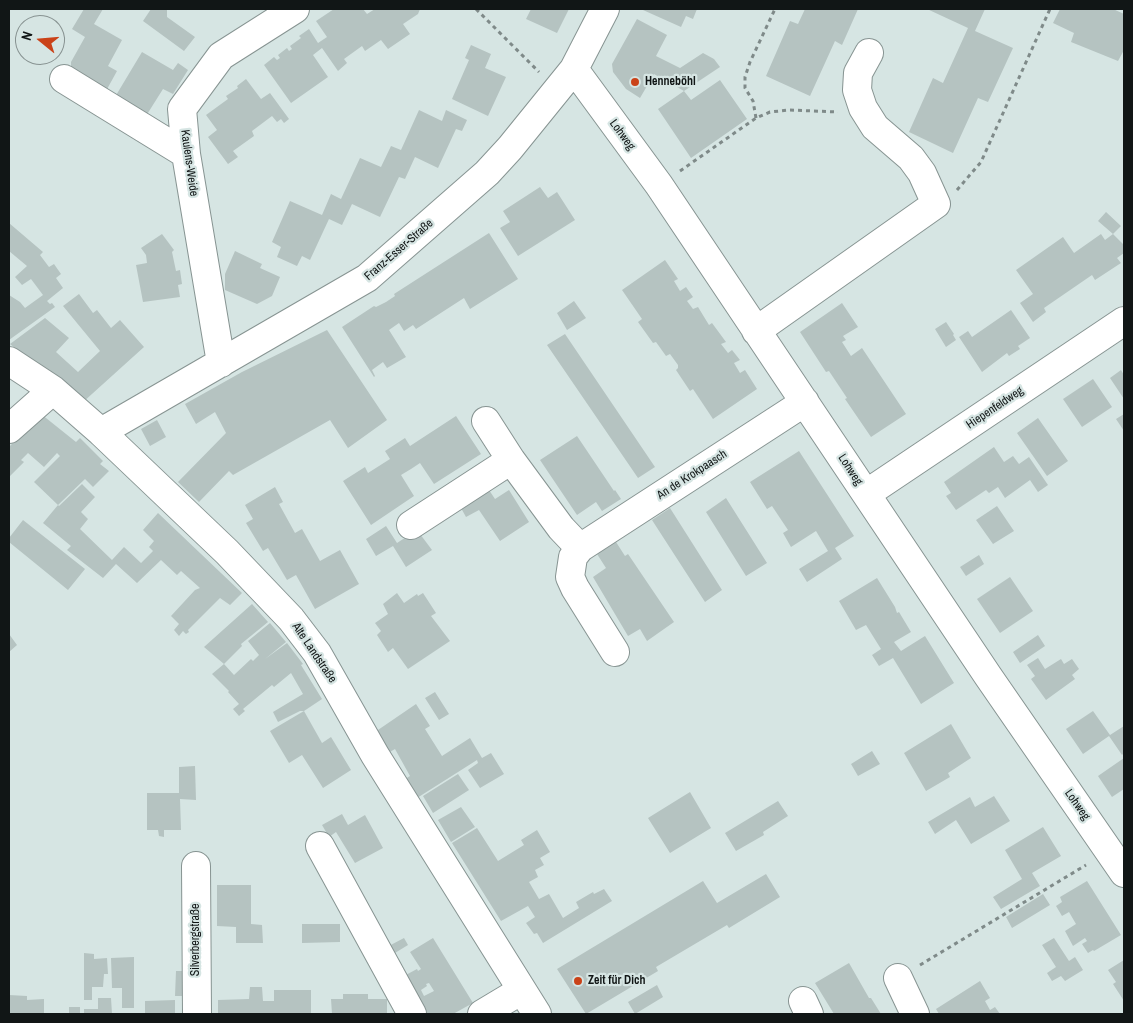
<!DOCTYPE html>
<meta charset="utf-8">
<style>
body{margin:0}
#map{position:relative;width:1133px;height:1023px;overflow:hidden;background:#d6e5e3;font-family:"Archivo Narrow",sans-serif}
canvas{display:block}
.frame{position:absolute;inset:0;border:10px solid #111616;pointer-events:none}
.north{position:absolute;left:15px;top:15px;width:50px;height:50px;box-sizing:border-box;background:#d6e5e3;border:1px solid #879291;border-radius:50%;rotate:287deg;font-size:14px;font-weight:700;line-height:20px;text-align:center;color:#111616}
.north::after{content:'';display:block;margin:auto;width:18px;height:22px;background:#ca4218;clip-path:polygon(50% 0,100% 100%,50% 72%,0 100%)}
</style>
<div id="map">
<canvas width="1133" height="1023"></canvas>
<div class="frame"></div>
<div class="north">N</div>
</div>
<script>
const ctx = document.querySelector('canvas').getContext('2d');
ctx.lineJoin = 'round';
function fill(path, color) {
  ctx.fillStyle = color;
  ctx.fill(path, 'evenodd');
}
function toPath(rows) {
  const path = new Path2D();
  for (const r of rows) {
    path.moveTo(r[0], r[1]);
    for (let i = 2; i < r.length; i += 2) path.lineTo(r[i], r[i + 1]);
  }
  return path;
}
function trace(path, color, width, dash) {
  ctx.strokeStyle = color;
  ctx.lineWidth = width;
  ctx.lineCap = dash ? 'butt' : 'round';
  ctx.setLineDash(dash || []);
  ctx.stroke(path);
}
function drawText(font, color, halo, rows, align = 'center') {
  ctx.font = font + ' "Archivo Narrow",sans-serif';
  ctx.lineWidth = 4.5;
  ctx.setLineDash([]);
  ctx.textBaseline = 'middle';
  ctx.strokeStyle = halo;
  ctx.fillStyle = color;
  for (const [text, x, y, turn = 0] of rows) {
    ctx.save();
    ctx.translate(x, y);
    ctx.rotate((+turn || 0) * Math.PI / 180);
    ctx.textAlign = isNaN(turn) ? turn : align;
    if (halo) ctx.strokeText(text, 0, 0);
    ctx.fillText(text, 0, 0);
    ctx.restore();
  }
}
fill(toPath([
 [84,9,103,9,94,24,122,40,108,66,117,71,106,91,81,78,83,74,71,67,71,62,85,37,72,29],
 [151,9,167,9,167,17,195,37,184,51,143,21],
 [334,9,363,9,367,14,375,9,420,9,418,14,403,24,410,34,388,49,381,40,365,51,362,46,344,59,347,63,338,71,322,48,313,55,328,77,291,103,264,65,274,57,277,60,280,58,278,55,287,48,289,51,292,49,290,46,301,38,299,36,309,29,318,43,327,37,316,21],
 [531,9,569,9,557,33,526,19],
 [644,9,697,9,693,19,686,16,681,27,643,10],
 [805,9,858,9,842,45,835,41,810,96,766,76,790,21,798,24],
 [927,9,985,9,975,31,1013,48,988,102,978,98,953,153,909,132,933,78,943,83,968,28],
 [1060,9,1113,9,1124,14,1124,50,1118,61,1071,42,1074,33,1053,23],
 [637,19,667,35,656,56,680,68,703,53,714,59,720,67,684,91,654,74,640,98,626,89,613,72,612,64],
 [471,45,491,54,485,68,506,77,488,116,452,99,469,60,465,58],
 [142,52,173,70,178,63,188,70,173,94,163,89,146,116,115,97],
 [246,79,261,99,270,93,289,119,284,123,281,119,277,122,272,116,252,131,254,136,233,151,238,157,228,164,208,137,217,130,206,115,228,99,226,96,238,88,237,86],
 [720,80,747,119,691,158,658,109,684,91,691,100],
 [419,110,442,121,446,110,467,120,462,131,456,129,438,168,415,157,405,179,399,177,380,217,352,204,342,225,329,219,310,260,302,256,297,266,277,257,281,247,272,242,290,201,322,215,331,194,341,199,360,158,381,167,391,146,401,150],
 [540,187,548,198,557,192,575,220,518,256,500,228,510,222,503,211],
 [1106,212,1121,226,1113,234,1098,221],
 [9,223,43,252,40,255,49,267,54,264,61,274,56,278,63,288,47,301,50,304,52,303,55,307,9,340,9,295,20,302,25,308,43,295,31,279,22,285,15,277,27,266,9,251],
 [489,233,518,279,470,309,464,298,416,329,413,325,404,331,399,323,389,330,406,357,387,368,383,362,372,370,375,376,374,377,342,327,374,306,376,307,386,302,395,296,394,294],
 [162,234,174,250,172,252,176,271,180,270,182,284,178,285,180,297,143,302,136,265,147,263,146,255,141,248],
 [1101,234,1105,240,1113,234,1124,245,1124,253,1117,258,1121,263,1095,280,1092,275,1044,308,1046,312,1033,322,1020,303,1033,294,1016,270,1063,237,1074,253],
 [235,251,262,264,260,268,280,277,272,296,257,304,225,290,225,274],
 [665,260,678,279,674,281,680,291,686,287,693,297,687,301,693,309,698,307,709,325,712,323,726,342,721,344,728,353,732,350,740,360,734,363,740,373,745,370,757,389,713,419,693,389,690,391,676,370,678,368,678,365,670,354,666,356,656,342,653,343,638,322,642,319,622,290],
 [79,294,93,313,97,310,111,328,120,320,144,347,82,403,10,344,45,318,69,338,56,352,78,372,100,351,63,306],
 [574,301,586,318,567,330,557,313],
 [842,303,858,327,843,336,846,340,842,342,851,356,862,348,906,414,871,437,845,399,847,398,829,371,826,372,800,332],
 [1011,310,1030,338,1018,346,1020,349,1009,356,1007,353,982,372,959,337,968,331,972,337],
 [946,322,954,334,953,335,956,340,946,347,935,329],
 [327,330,387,420,348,448,330,420,233,475,229,471,199,502,178,482,226,433,215,412,196,424,185,404,242,372],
 [565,334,655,467,638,478,547,345],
 [1121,370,1124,375,1124,399,1110,378],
 [1093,379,1112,407,1082,427,1063,399],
 [41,414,76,442,80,438,103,461,100,464,109,471,93,487,85,479,58,505,59,506,82,484,95,497,81,512,88,519,80,529,112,560,124,547,141,563,153,551,149,547,154,541,143,530,158,513,242,593,230,605,220,598,188,630,189,632,186,634,183,631,179,636,174,630,179,624,171,616,195,590,200,588,181,571,177,575,161,560,137,583,116,564,103,578,67,550,71,546,43,523,58,505,34,482,60,456,57,453,44,467,28,453,21,460,24,462,9,477,9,447],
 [1124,414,1124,431,1116,419],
 [456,416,481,454,434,484,420,463,411,469,401,475,414,496,371,525,343,481,365,467,368,473,390,459,385,451,405,438,410,446],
 [1038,418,1068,461,1047,476,1017,433],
 [157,420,166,437,150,446,141,429],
 [577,436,614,491,615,490,621,499,602,511,596,502,577,515,540,460],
 [994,447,1004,462,1013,456,1019,464,1029,457,1048,485,1038,492,1030,480,1005,498,998,487,989,493,986,490,956,510,946,496,951,493,944,482],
 [799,451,854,536,835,548,842,559,807,582,799,569,828,551,816,531,791,547,783,533,788,530,772,506,767,509,750,482],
 [275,487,283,502,279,504,295,533,302,529,320,561,340,550,359,584,315,609,296,575,287,580,268,548,263,551,246,523,253,519,245,505],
 [489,490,495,499,509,490,529,522,500,541,479,510,466,517,461,508],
 [726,498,767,563,746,576,706,512],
 [997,506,1014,531,993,544,976,520],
 [670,508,722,590,705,602,652,520],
 [23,520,85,569,68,590,9,542,9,538],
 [386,526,397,543,417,530,432,550,406,567,393,546,376,556,366,539],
 [616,542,625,556,628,554,674,622,647,641,640,629,628,636,593,577,606,568,597,554],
 [979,555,984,564,966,576,960,567],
 [1010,577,1033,611,1000,633,977,599],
 [877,578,895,607,897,613,899,612,911,632,894,642,901,651,925,636,954,683,921,704,893,658,879,666,872,655,881,649,866,625,856,630,839,601],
 [397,593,404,603,417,594,418,596,423,593,436,613,431,616,450,641,408,669,393,648,388,652,377,635,381,631,375,623,388,614,383,604],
 [252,604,268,622,241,644,242,646,224,664,234,675,251,659,253,661,259,655,248,641,270,623,286,642,265,659,287,643,303,664,301,665,322,699,304,711,322,743,331,737,351,770,323,788,302,755,289,763,270,731,304,711,300,711,278,722,273,712,303,694,291,673,274,687,272,685,243,709,245,711,239,716,233,709,239,704,228,692,229,691,212,674,224,664,204,647],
 [9,634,17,645,9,652],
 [1038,635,1045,646,1020,663,1013,652],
 [1038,658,1045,669,1061,659,1064,664,1072,659,1079,669,1072,675,1075,679,1046,700,1031,679,1035,676,1027,665],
 [435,692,449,714,439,720,425,698],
 [416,704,430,726,425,729,442,756,470,738,482,758,491,753,504,774,480,788,468,770,478,763,477,760,417,798,405,779,410,776,395,749,388,753,375,732],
 [1093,711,1110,735,1124,726,1124,753,1122,755,1109,736,1083,754,1066,729],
 [951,724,971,758,948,773,950,777,926,791,904,753],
 [872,751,880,764,858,776,851,764],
 [1124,758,1124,789,1112,797,1098,776],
 [195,766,196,800,180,799,181,830,164,830,164,837,159,836,158,830,147,830,147,793,179,793,179,767],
 [458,774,469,790,433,813,423,796],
 [690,792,711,828,670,853,648,818],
 [994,796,1010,821,971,844,956,820,935,834,928,822,970,797,975,807],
 [778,801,788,816,763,832,764,835,736,851,725,833],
 [461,807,475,827,451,842,438,820],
 [342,814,348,825,365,815,383,848,355,863,336,832,329,837,322,825],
 [1043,827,1061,856,1032,873,1040,886,1001,909,993,897,1022,879,1005,850],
 [477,828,498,861,524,845,521,840,537,830,550,852,540,858,544,865,535,870,538,877,529,882,539,899,549,894,563,918,579,908,576,902,593,892,594,894,604,889,612,901,543,943,537,933,534,934,526,923,535,917,528,906,501,921,452,843],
 [766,874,780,897,729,928,727,925,656,967,658,971,586,1014,557,969,703,881,717,903],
 [1087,881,1121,935,1094,951,1093,950,1088,953,1082,944,1087,941,1085,938,1073,946,1065,931,1076,924,1069,912,1062,916,1056,906,1062,902,1060,897],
 [217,885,251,885,251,924,262,925,263,943,236,943,236,927,217,926],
 [1043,894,1050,905,1012,928,1006,917],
 [302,924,340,924,340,942,302,943],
 [404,938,408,945,390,956,385,948],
 [433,938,473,1003,453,1014,423,1014,402,977,417,969,418,971,421,969,410,952],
 [429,983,434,991,424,996,421,990,427,986,426,984],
 [1054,938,1069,961,1075,957,1083,970,1065,981,1061,976,1052,981,1047,973,1056,967,1042,945],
 [84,953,94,954,94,959,107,958,108,974,104,974,103,987,92,987,92,1000,84,1000],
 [134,957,134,1008,122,1008,122,988,112,988,111,958],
 [1124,960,1124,1001,1113,984,1116,982,1108,970],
 [849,963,869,998,871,998,881,1014,834,1014,815,983],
 [176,971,189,971,189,996,175,996],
 [980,981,990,998,985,1001,990,1010,995,1007,1000,1014,939,1014,936,1009],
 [657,985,663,997,635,1014,628,1002],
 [250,987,262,987,263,1001,274,1001,274,990,311,990,311,1014,218,1014,218,1000,249,999],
 [343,994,368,994,368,999,387,999,387,1014,332,1014,331,999,343,999],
 [9,995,27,996,27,1000,44,999,44,1014,9,1014],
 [98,998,111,998,112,1014,84,1014,84,1009,98,1009],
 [175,1000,175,1014,145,1014,145,1001],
 [69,1007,80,1007,80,1014,69,1014]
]), '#b5c3c1');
const minor = toPath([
 [574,69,659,185,988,676,1124,873],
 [64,79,186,154],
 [756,331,936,204,922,173,911,158,875,127,863,108,857,90,858,73,869,53],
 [9,361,53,390,101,432,227,552,291,619,317,653,375,755,537,1014],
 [221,363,186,154,182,109,221,56,295,9],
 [486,421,511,460,561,528,580,548],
 [9,429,53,390],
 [101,432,367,278,487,173,510,148,574,69,605,9],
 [866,494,1124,321],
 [411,525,511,460],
 [615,652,575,588,570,577,573,557,580,548,805,402],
 [320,846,412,1014],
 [196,866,197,1014],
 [898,978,915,1014],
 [803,1001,809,1014],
 [482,1014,522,990]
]);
trace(minor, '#879492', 30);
trace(toPath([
 [476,9,539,72],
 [756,118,753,101,745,88,745,77,750,62,775,9],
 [680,171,756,118,770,112,789,110,838,112],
 [957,190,981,162,1050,9],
 [920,965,1086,865]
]), '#7f8a89', 3, [4, 4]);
trace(minor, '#fff', 28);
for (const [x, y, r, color] of [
 [635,82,5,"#ca4218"],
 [578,981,5,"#ca4218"]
]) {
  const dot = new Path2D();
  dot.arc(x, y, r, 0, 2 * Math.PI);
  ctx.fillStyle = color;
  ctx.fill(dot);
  trace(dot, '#d6e5e3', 2);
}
drawText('bold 12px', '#111616', '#d6e5e3', [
 ["Henneböhl",645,82],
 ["Zeit für Dich",588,981]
], 'left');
drawText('12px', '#111616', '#d6e5e3', [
 ["Lohweg",622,135,54],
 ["Kaulens-Weide",189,163,82],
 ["Franz-Esser-Straße",399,250,-41],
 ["Hiepenfeldweg",995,408,-34],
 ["Lohweg",850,470,57],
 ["An de Krokpaasch",692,475,-33],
 ["Alte Landstraße",314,653,56],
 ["Lohweg",1077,805,55],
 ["Silverbergstraße",196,940,-90]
]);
</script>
